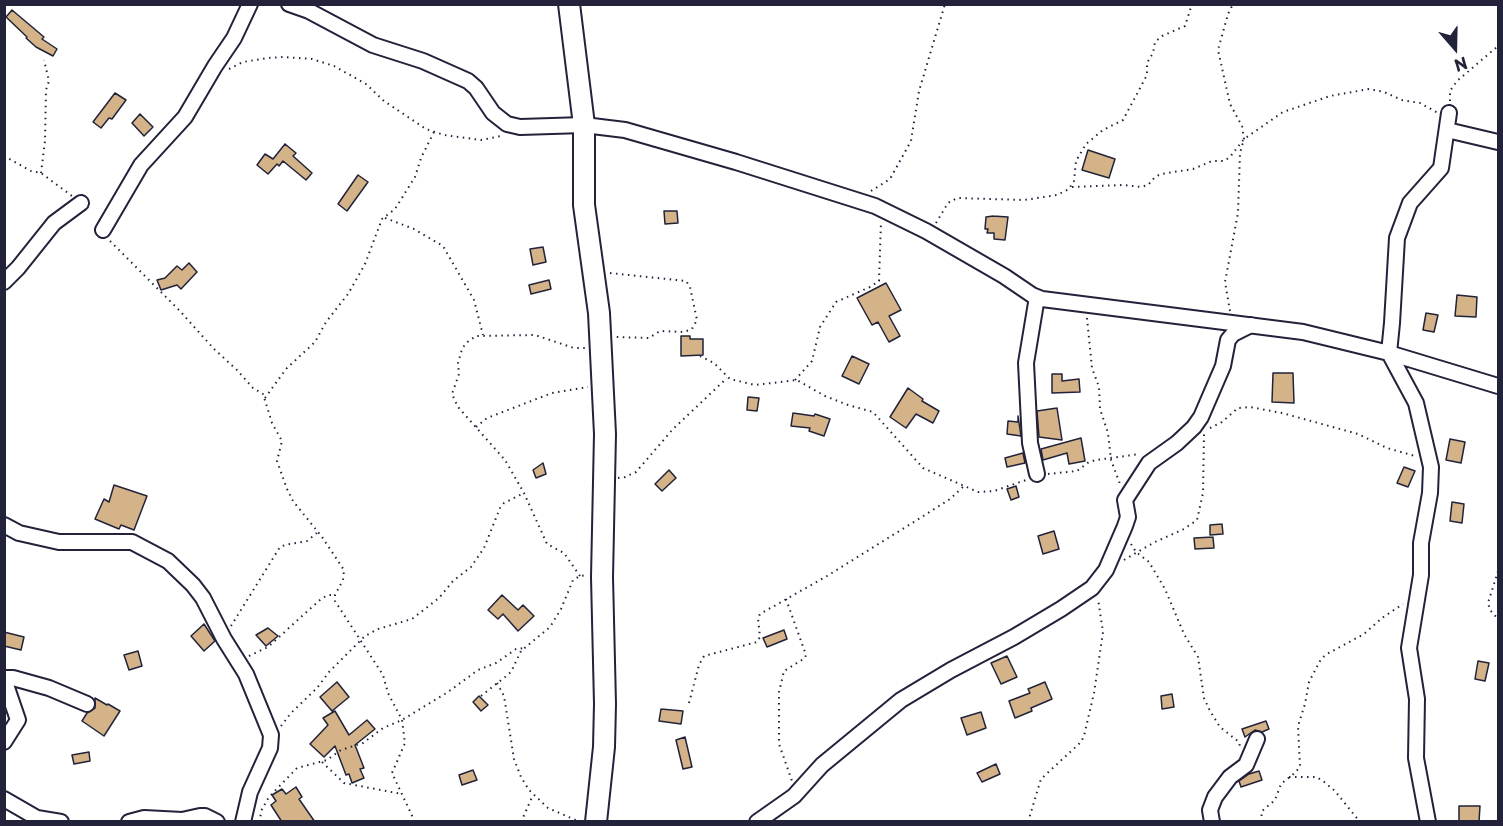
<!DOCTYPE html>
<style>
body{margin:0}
#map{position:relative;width:1503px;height:826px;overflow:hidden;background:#fff;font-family:"Playpen Sans",sans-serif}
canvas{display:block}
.frame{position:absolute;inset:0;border:6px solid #22223b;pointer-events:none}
.north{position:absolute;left:1425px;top:18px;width:60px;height:60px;-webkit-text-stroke:4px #fff;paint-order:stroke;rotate:160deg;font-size:16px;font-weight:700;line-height:24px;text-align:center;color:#22223b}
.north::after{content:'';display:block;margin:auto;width:21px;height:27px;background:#22223b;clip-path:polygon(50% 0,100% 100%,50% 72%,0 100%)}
</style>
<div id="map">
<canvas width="1503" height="826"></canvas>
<div class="frame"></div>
<div class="north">N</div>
</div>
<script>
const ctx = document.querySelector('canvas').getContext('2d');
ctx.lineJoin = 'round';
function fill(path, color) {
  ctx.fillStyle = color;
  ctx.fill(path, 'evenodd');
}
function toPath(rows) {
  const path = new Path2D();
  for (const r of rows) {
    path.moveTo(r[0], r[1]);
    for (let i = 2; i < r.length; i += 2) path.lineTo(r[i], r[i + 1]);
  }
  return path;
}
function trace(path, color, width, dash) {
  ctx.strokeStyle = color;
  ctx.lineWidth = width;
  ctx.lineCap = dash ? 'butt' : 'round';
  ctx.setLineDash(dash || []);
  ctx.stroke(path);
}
const building = toPath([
 [12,10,44,37,42,39,57,49,53,56,36,47,26,38,27,37,6,17,12,10],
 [115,93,126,100,112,119,109,118,101,128,93,122,115,93],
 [140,114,153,127,144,136,132,123,140,114],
 [285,144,296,153,293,156,312,173,306,180,283,161,279,166,277,164,268,174,257,165,265,154,273,159,285,144],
 [1088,150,1115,159,1109,178,1082,170,1088,150],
 [358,175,368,182,347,211,338,204,358,175],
 [664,211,677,211,678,223,665,224,664,211],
 [993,216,1008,217,1005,240,994,239,994,233,987,233,988,229,985,229,986,217,993,216],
 [543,247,546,262,533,265,530,249,543,247],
 [189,263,197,272,181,289,177,285,161,290,157,280,165,278,177,266,182,270,189,263],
 [549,280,551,289,531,294,529,285,549,280],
 [886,283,901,310,889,316,900,336,889,342,878,322,872,325,857,298,886,283],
 [1457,295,1477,297,1476,317,1455,316,1457,295],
 [1426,313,1438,315,1434,332,1423,330,1426,313],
 [681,336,690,336,690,339,703,339,703,355,681,356,681,336],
 [852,356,869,364,859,384,842,376,852,356],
 [1273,373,1293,373,1294,403,1272,402,1273,373],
 [1052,374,1062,374,1062,381,1079,379,1080,392,1052,393,1052,374],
 [908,388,923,399,922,401,939,411,933,423,916,414,906,428,890,417,908,388],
 [748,397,759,398,757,411,747,410,748,397],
 [1057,408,1062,440,1039,437,1037,411,1057,408],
 [793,413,814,416,815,414,830,419,824,436,809,431,810,428,791,426,793,413],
 [1018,416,1021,436,1007,434,1008,421,1018,422,1018,416],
 [1081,438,1085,461,1069,464,1067,453,1043,460,1041,449,1081,438],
 [1450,439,1465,442,1461,463,1446,460,1450,439],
 [1023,453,1025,463,1007,467,1005,458,1023,453],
 [543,463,546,474,536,478,533,470,543,463],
 [1404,467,1415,471,1408,487,1397,483,1404,467],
 [669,470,676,478,662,491,655,484,669,470],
 [114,485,147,496,134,530,121,525,119,529,95,519,104,499,109,502,114,485],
 [1016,486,1019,497,1011,500,1007,489,1016,486],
 [1452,502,1464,504,1462,523,1450,521,1452,502],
 [1222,524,1223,534,1210,535,1210,525,1222,524],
 [1054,531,1059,549,1043,554,1038,536,1054,531],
 [1213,537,1214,548,1195,549,1194,538,1213,537],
 [502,595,518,610,523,605,534,616,518,631,503,614,498,619,488,610,502,595],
 [204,624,215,641,204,651,191,636,204,624],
 [268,628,278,636,266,646,256,635,268,628],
 [784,630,787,639,767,647,763,638,784,630],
 [4,632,24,637,21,650,4,646,4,632],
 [138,651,142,666,129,670,124,655,138,651],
 [1007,656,1017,677,1001,684,991,663,1007,656],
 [1478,661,1489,663,1485,681,1475,679,1478,661],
 [337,682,349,697,332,711,320,697,337,682],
 [1045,682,1052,699,1031,708,1032,711,1015,718,1009,701,1030,693,1028,689,1045,682],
 [1172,694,1174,707,1162,709,1161,696,1172,694],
 [479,696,488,705,481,711,473,702,479,696],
 [95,698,107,705,108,704,120,711,104,736,82,721,87,713,95,708,95,698],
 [661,709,683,711,681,724,659,721,661,709],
 [335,711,349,735,367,720,375,729,355,745,364,768,360,769,364,778,352,783,349,774,346,775,335,746,324,757,310,744,328,725,323,718,335,711],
 [981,712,986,728,967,735,961,718,981,712],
 [1266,721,1269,729,1262,732,1255,730,1245,737,1242,729,1266,721],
 [685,737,692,767,683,769,676,740,685,737],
 [89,752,90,761,74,764,72,755,89,752],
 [996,764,1000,774,982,782,977,773,996,764],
 [473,770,477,780,462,785,459,775,473,770],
 [1259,771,1262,780,1241,787,1239,781,1249,774,1259,771],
 [296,787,302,797,299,799,315,822,282,822,271,805,276,801,272,795,282,789,286,794,296,787],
 [1459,806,1480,806,1479,822,1459,822,1459,806]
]);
fill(building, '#d3b387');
trace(building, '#22223b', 1.5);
const minor = toPath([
 [289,4,309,11,373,45,423,61,468,81,476,88,493,113,507,124,520,127,584,125,625,130,736,162,875,206,926,231,1004,276,1032,295,1042,299,1303,332,1389,353,1498,386],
 [1447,130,1498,142],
 [103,230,141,165,185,117,215,66,234,38,250,4],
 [4,282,18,268,54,223,81,203],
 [1037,297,1026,363,1030,443,1037,474],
 [4,525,19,533,59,542,132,542,168,561,193,585,203,598,224,639,246,674,271,735,270,748,250,792,243,822],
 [4,678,13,678,49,688,87,704],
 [4,679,18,720,4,742],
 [4,799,37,818,61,822],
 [129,822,144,818,182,820,200,816,205,816,217,822],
 [757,822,794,796,822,765,901,700,951,670,1014,637,1061,609,1092,588,1106,570,1125,526,1128,517,1125,500,1149,463,1177,443,1194,427,1201,417,1223,366,1228,340,1233,334,1251,325],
 [1212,822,1210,810,1215,797,1230,777,1246,765,1257,739],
 [1428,822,1416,758,1417,699,1409,648,1421,575,1421,543,1430,493,1431,467,1416,403,1389,353,1392,323,1397,238,1410,203,1441,168,1449,113]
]);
const secondary = toPath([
 [569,4,584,125,584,205,599,313,605,434,602,577,605,704,604,747,596,822]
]);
trace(minor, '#22223b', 18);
trace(secondary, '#22223b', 24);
trace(toPath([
 [229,69,243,62,267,58,283,57,312,59,334,66,366,84,384,101,426,129,444,135,481,140,501,136],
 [1450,101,1450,91,1457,81,1498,46],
 [4,156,31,171,41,173,72,196],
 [41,173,45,141,46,90,49,81,44,60],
 [1072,187,1124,185,1141,187,1148,185,1155,177,1161,174,1193,169,1212,161,1224,161,1230,157,1244,139,1283,112,1330,96,1369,89,1384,92,1402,100,1420,103,1438,113],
 [871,191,890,179,911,141,919,91,945,4],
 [385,218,414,229,443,246,474,300,483,335],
 [936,223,948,203,957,198,1024,200,1057,195,1069,189,1074,181,1076,161,1086,144,1103,130,1123,120,1147,75,1147,63,1153,53,1155,42,1162,36,1185,26,1192,4],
 [110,241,179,310,214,349,237,370,253,388,263,394,272,423,282,441,277,461,287,489,293,501,322,537,344,570,343,580,335,595,335,601,383,675,388,693,402,720,405,743,392,773,415,822],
 [610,273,686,281,690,287,697,320,692,329,684,332,660,331,649,338,616,337],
 [1230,311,1225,282,1238,213,1240,153,1244,139,1242,126,1230,104,1218,50,1228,14,1233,4],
 [1087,318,1092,368,1099,387,1100,409,1108,433,1111,460,1120,484],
 [700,356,714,363,730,379,755,385,797,380,825,396,848,405,873,412,923,468,978,492,994,491,1026,480],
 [795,380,812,361,820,327,836,302,870,287,879,281,881,222],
 [265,398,286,369,315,342,326,322,348,294,365,264,382,219,395,209,415,177,421,158,434,132],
 [476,427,487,418,552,393,588,387],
 [1210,428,1222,422,1238,408,1250,407,1282,413,1358,434,1387,448,1415,456],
 [1048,474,1077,471,1089,462,1096,460,1140,454],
 [618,478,625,477,636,472,673,429,727,378],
 [1131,544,1136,552,1149,562,1165,589,1184,634,1198,657,1204,698,1210,711,1220,727,1239,742,1240,747],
 [1124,560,1155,542,1184,529,1197,520,1203,493,1204,434],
 [1498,571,1488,603,1490,610,1498,619],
 [580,576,564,553,547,544,524,493,505,460,458,407,452,394,459,374,458,363,462,349,466,343,476,336,535,335,574,348,586,348],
 [786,599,806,655,805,658,784,671,779,692,779,744,792,781],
 [231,626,280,547,285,545,307,541,318,532],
 [249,656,268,647,322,598,329,595,335,595],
 [497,683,504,696,514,759,521,777,529,790,548,808,580,822],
 [481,696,505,677,511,672,521,651,550,627,561,609,573,580,580,576,587,575],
 [689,703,699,665,704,656,757,642,760,637,758,618,760,614,827,576,925,515,950,499,964,486],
 [281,726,291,713,317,688,329,672,365,636,378,629,412,619,439,598,453,581,471,567,484,548,500,508,504,503,524,493],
 [322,762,344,783,402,794],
 [1289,777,1316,777,1323,781,1335,791,1360,822],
 [259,822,262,809,269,797,297,768,327,760,341,750,363,743,383,728,402,720,448,692,478,670,496,663,516,649,525,648],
 [521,822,533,795],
 [1028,822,1041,779,1081,742,1084,736,1094,693,1103,632,1098,599],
 [1261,822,1262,811,1275,800,1281,784,1296,772,1300,766,1298,726,1305,704,1309,682,1321,659,1327,654,1364,634,1382,618,1403,604]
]), '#22223b', 2, [1.5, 4.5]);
trace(minor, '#fff', 14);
trace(secondary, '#fff', 20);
</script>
